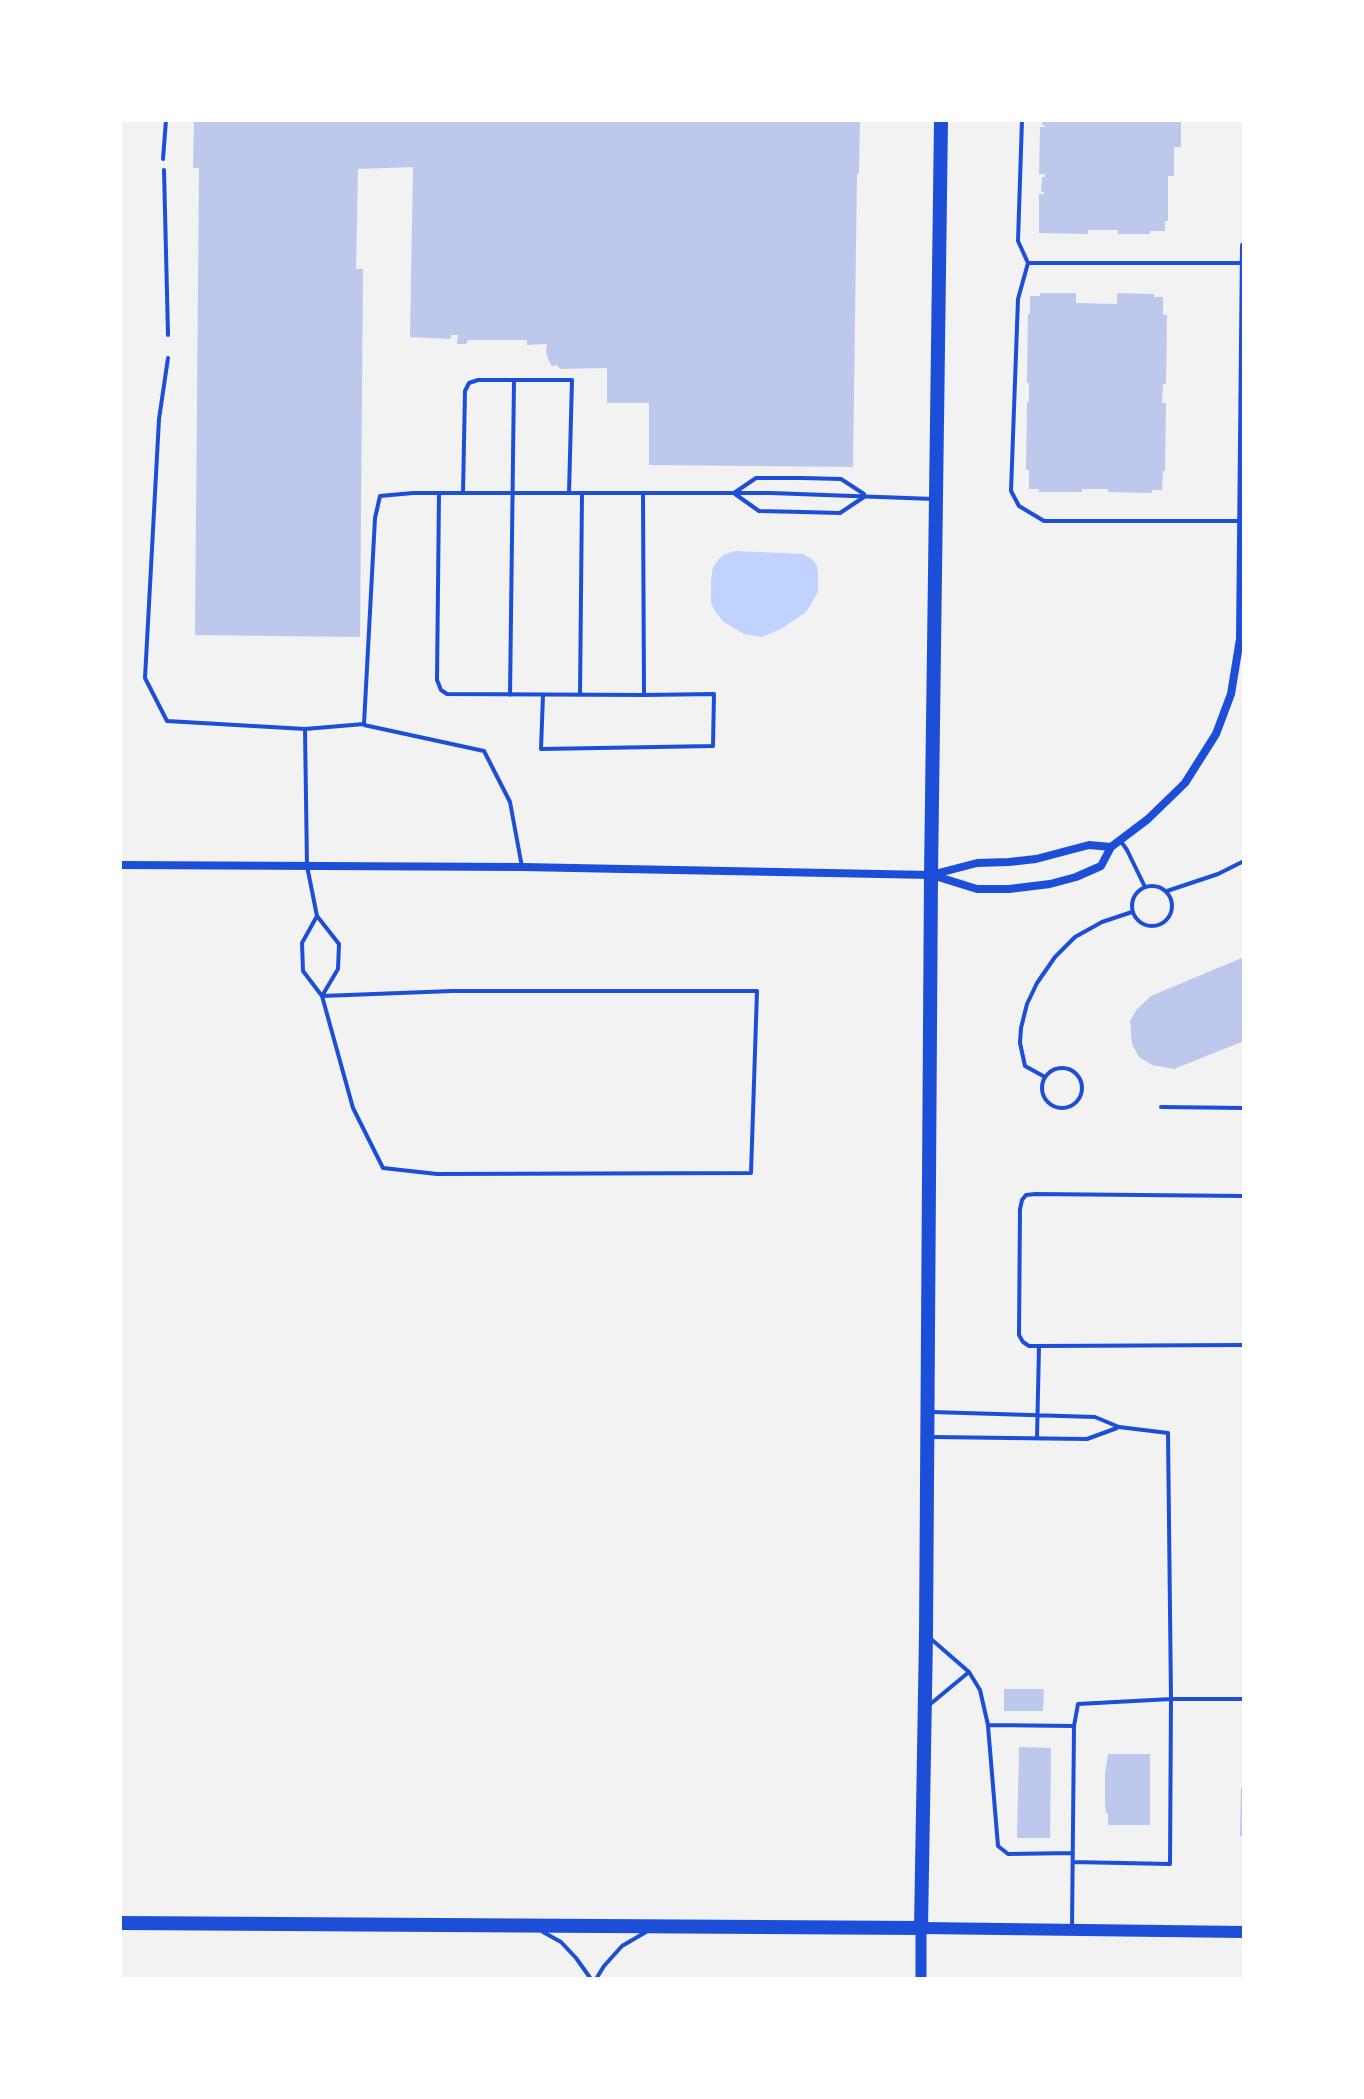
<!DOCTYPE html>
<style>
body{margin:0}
#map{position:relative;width:1364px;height:2099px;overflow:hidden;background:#f2f2f2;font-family:Literata,serif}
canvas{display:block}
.frame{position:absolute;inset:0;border:122px solid #fff;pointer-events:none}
</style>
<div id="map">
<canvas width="1364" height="2099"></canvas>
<div class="frame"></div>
</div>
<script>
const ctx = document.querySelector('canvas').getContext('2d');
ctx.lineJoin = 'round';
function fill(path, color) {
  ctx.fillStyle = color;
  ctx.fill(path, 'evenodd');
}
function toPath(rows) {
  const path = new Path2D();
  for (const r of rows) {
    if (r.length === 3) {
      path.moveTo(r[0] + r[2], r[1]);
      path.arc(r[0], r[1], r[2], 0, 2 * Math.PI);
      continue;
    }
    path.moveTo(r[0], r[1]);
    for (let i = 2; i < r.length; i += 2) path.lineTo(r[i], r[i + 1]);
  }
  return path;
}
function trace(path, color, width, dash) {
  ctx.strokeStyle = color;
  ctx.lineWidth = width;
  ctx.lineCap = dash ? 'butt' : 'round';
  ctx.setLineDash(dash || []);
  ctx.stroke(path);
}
fill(toPath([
 [736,551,803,554,812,559,817,566,818,574,818,592,806,612,781,629,762,637,744,634,724,622,716,613,711,603,711,581,713,567,719,559,725,554]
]), '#bfd3fe');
fill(toPath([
 [194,120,860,120,859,174,857,174,853,467,649,465,649,403,607,403,607,368,560,369,557,365,552,366,549,361,546,352,547,344,527,345,527,340,468,340,466,344,457,344,458,335,451,335,451,339,410,337,413,167,358,169,356,269,363,269,360,637,195,635,199,168,193,168],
 [1042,120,1181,120,1181,147,1174,147,1174,176,1168,176,1168,221,1165,221,1165,231,1150,231,1150,234,1118,234,1118,230,1088,230,1088,234,1039,233,1039,194,1044,194,1044,192,1041,192,1042,177,1045,177,1045,174,1039,174,1040,127,1045,127,1045,126,1042,125],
 [1040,293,1076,293,1076,303,1117,304,1117,293,1154,294,1154,297,1163,297,1163,315,1167,315,1166,384,1163,384,1162,403,1166,403,1165,471,1163,471,1162,490,1152,490,1152,493,1108,492,1108,489,1082,489,1082,492,1039,492,1039,489,1029,489,1029,470,1026,470,1027,402,1029,402,1029,383,1027,383,1028,314,1030,314,1030,296,1040,296],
 [1244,957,1244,1041,1174,1069,1152,1065,1139,1057,1132,1044,1130,1021,1137,1009,1151,996],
 [1004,1689,1044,1689,1043,1711,1004,1711],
 [1019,1747,1051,1748,1050,1838,1017,1838],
 [1108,1754,1150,1754,1150,1825,1108,1825,1108,1813,1106,1813,1105,1802,1105,1774],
 [1241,1788,1244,1788,1244,1836,1240,1836]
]), '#bdc9ec');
trace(toPath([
 [1022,120,1018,241,1028,263],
 [163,159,166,120],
 [164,170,168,335],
 [168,358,159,419,145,678,167,721,305,729,364,724,375,518,380,496,413,493,771,493,934,499],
 [439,493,437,680,441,690,447,694,644,695],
 [463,493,465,391,469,383,478,380,572,380,569,493],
 [734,493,756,478,802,478,841,479,864,494],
 [735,494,759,511,803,512,840,513,864,497],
 [1239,521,1044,521,1019,506,1011,491,1018,299,1028,263,1244,263],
 [510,695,514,380],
 [543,695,541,749,713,746,714,694,644,695,643,493],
 [580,695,582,494],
 [364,725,484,751,510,802,522,867],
 [305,729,307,866,317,916,339,944,338,969,322,996],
 [1120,840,1127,850,1145,887],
 [1152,906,20],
 [1167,891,1218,874,1244,861],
 [317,916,302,943,303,971,322,996,353,1108,383,1168,437,1174,751,1173,757,991,452,991,322,996],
 [1062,1088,20],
 [1045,1077,1025,1066,1020,1043,1021,1028,1027,1004,1037,983,1055,957,1075,937,1102,922,1132,912],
 [1161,1107,1244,1108],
 [1039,1346,1244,1345],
 [932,1412,1095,1417,1119,1427,1168,1433,1171,1699,1244,1699],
 [932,1437,1087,1439,1117,1428],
 [1037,1438,1039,1346,1029,1346,1023,1342,1019,1335,1020,1209,1022,1200,1026,1195,1035,1194,1244,1196],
 [931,1639,969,1672,980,1690,988,1725,1074,1726,1072,1928],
 [928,1706,969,1672],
 [988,1726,998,1846,1008,1854,1073,1853],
 [1073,1862,1170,1864,1171,1699,1078,1704,1074,1726],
 [543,1932,561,1942,576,1958,591,1979],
 [596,1979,604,1966,622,1946,646,1932]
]), '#1d4ed8', 4);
trace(toPath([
 [120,865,522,867,931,875,977,863,1009,862,1036,859,1089,845,1111,847],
 [932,875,977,889,1009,889,1050,884,1076,877,1101,866,1111,847,1148,819,1185,783,1216,734,1231,694,1240,639,1244,246]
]), '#1d4ed8', 8);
trace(toPath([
 [921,1979,921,1928]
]), '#1d4ed8', 11);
trace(toPath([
 [921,1928,1244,1932]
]), '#1d4ed8', 12);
trace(toPath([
 [120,1923,921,1928,926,1635,931,875,941,120]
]), '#1d4ed8', 14);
</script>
